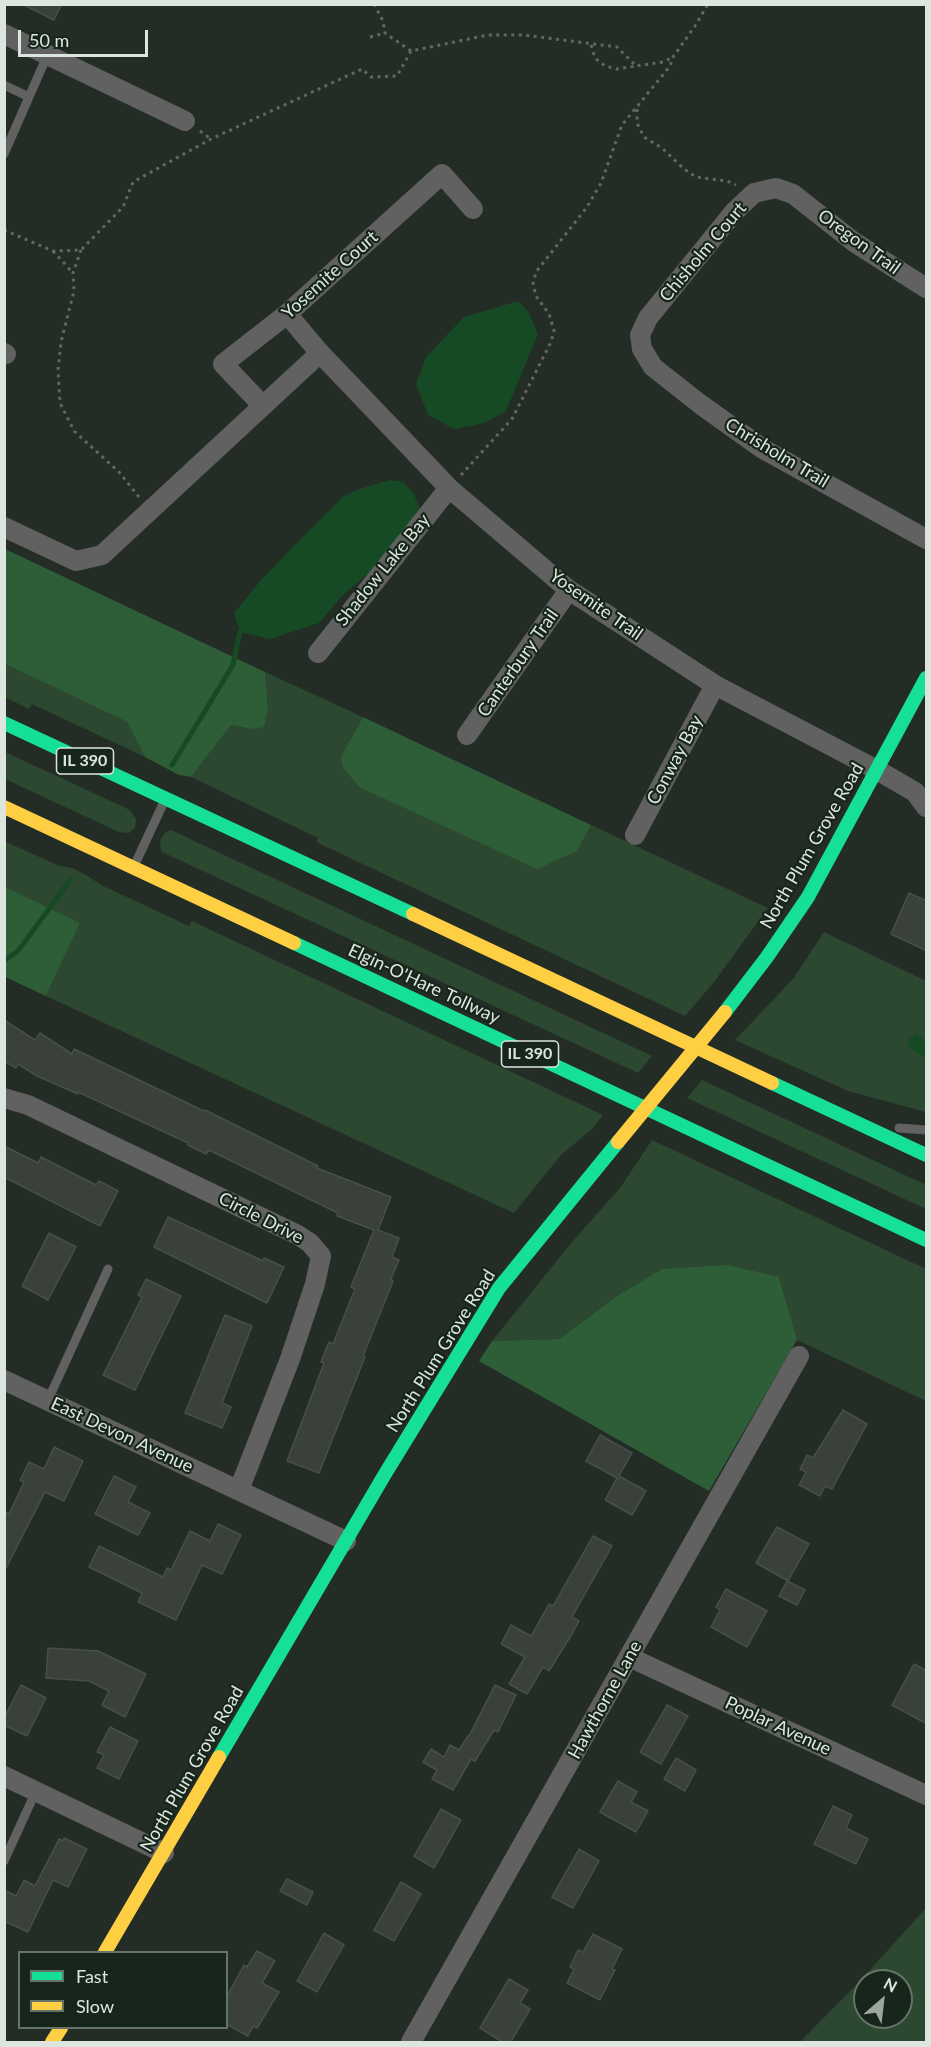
<!DOCTYPE html>
<style>
body{margin:0}
#map{position:relative;width:931px;height:2047px;overflow:hidden;background:#242c26;font-family:Lato,sans-serif}
canvas{display:block}
.frame{position:absolute;inset:0;border:6px solid #dde6de;pointer-events:none}
.legend{position:absolute;left:18px;top:1951px;width:210px;height:78px;box-sizing:border-box;background:#17261a;border:2px solid #667368;margin:0;padding:8px 10px;list-style:none;font-size:18px;color:#dde6de}
.legend li{display:flex;align-items:center;gap:12px;height:30px}
.legend b{width:30px;border:2px solid #667368}
.north{position:absolute;left:853px;top:1969px;width:60px;height:60px;box-sizing:border-box;background:#17261a;border:2px solid #667368;border-radius:50%;rotate:28deg;font-size:16px;font-weight:700;line-height:24px;text-align:center;color:#dde6de}
.north::after{content:'';display:block;margin:auto;width:21px;height:27px;background:#9ca59e;clip-path:polygon(50% 0,100% 100%,50% 72%,0 100%)}
.scale{position:absolute;left:18px;top:30px;width:130px;height:27px;box-sizing:border-box;border:3px solid #dde6de;border-top:0;padding-left:8px;font-size:18px;line-height:21px;white-space:nowrap;color:#dde6de;-webkit-text-stroke:4px #17261a;paint-order:stroke}
</style>
<div id="map">
<canvas width="931" height="2047"></canvas>
<div class="frame"></div>
<ul class="legend">
<li><b style="height:8px;background:#16e098"></b>Fast</li>
<li><b style="height:8px;background:#ffcf43"></b>Slow</li>
</ul>
<div class="north">N</div>
<div class="scale">50 m</div>
</div>
<script>
const ctx = document.querySelector('canvas').getContext('2d');
ctx.lineJoin = 'round';
function fill(path, color) {
  ctx.fillStyle = color;
  ctx.fill(path, 'evenodd');
}
function toPath(rows) {
  const path = new Path2D();
  for (const r of rows) {
    path.moveTo(r[0], r[1]);
    for (let i = 2; i < r.length; i += 2) path.lineTo(r[i], r[i + 1]);
  }
  return path;
}
function trace(path, color, width, dash) {
  ctx.strokeStyle = color;
  ctx.lineWidth = width;
  ctx.lineCap = dash ? 'butt' : 'round';
  ctx.setLineDash(dash || []);
  ctx.stroke(path);
}
function drawText(font, color, halo, rows, align = 'center') {
  ctx.font = font + ' Lato,sans-serif';
  ctx.lineWidth = 4.5;
  ctx.setLineDash([]);
  ctx.textBaseline = 'middle';
  ctx.strokeStyle = halo;
  ctx.fillStyle = color;
  for (const [text, x, y, turn = 0] of rows) {
    ctx.save();
    ctx.translate(x, y);
    ctx.rotate((+turn || 0) * Math.PI / 180);
    ctx.textAlign = isNaN(turn) ? turn : align;
    if (halo) ctx.strokeText(text, 0, 0);
    ctx.fillText(text, 0, 0);
    ctx.restore();
  }
}
fill(toPath([
 [5,664,127,722,145,757,32,704,29,709,5,697],
 [265,672,363,717,341,756,577,851,591,825,768,908,714,982,685,1016,316,842,318,838,191,777,231,725,252,729,268,708],
 [5,752,130,810,136,819,135,828,129,833,119,832,5,779],
 [171,830,652,1056,638,1073,162,852,160,847,161,838,166,832],
 [4,841,57,865,72,868,88,876,101,885,189,926,192,921,603,1115,592,1129,561,1155,514,1213,46,996,80,923,5,888],
 [824,932,926,981,926,1112,848,1091,735,1040,793,979],
 [702,1080,926,1185,926,1209,687,1098],
 [652,1140,926,1269,926,1401,797,1340,779,1277,662,1269,620,1294,559,1339,492,1341,572,1242,620,1188],
 [926,1908,926,2042,800,2042,860,1981],
 [865,1981,901,1981,901,2017,865,2017]
]), '#2d4831');
fill(toPath([
 [5,549,265,672,268,708,264,727,252,729,231,725,191,777,179,775,145,757,127,722,5,664],
 [363,717,591,825,577,851,537,869,359,787,342,766,341,756],
 [5,887,80,923,46,996,5,977],
 [727,1265,779,1277,797,1340,709,1491,479,1361,492,1341,559,1339,620,1294,662,1269]
]), '#2e5e38');
fill(toPath([
 [518,301,528,311,538,334,506,411,485,423,454,429,428,415,416,384,426,357,464,317],
 [390,480,403,482,413,492,420,509,399,547,342,596,319,623,270,639,240,632,234,613,263,578,291,549,344,496,359,489],
 [916,1034,923,1038,926,1047,926,1059,908,1046,909,1039]
]), '#164a24');
trace(toPath([
 [172,765,233,665,240,632],
 [4,961,18,951,71,879]
]), '#164a24', 5);
const building = toPath([
 [22,4,62,4,54,20,22,4],
 [909,893,927,901,927,951,891,934,909,893],
 [4,1020,35,1040,40,1033,72,1054,74,1049,204,1111,205,1110,318,1166,317,1168,391,1197,378,1230,399,1238,392,1257,399,1260,391,1279,393,1281,363,1356,365,1357,319,1473,287,1461,324,1363,321,1362,329,1342,333,1344,355,1289,351,1287,374,1230,337,1216,338,1213,209,1150,206,1154,188,1145,188,1143,78,1092,78,1094,37,1076,18,1064,16,1068,4,1061,4,1020],
 [4,1146,38,1163,41,1157,96,1185,99,1181,118,1191,100,1226,4,1177,4,1146],
 [168,1217,263,1261,264,1258,284,1267,267,1303,154,1247,168,1217],
 [49,1233,76,1247,48,1300,22,1286,49,1233],
 [146,1279,181,1296,135,1390,103,1375,142,1297,138,1295,146,1279],
 [225,1315,252,1326,222,1403,231,1407,222,1428,185,1413,225,1315],
 [843,1410,867,1424,832,1489,825,1486,820,1496,799,1485,806,1472,800,1469,807,1455,813,1458,843,1410],
 [600,1435,632,1453,619,1476,646,1491,632,1515,605,1500,617,1478,586,1461,600,1435],
 [54,1447,83,1461,64,1501,45,1492,4,1572,4,1511,9,1514,24,1482,20,1480,29,1462,44,1469,54,1447],
 [114,1476,136,1487,128,1502,150,1513,138,1535,95,1514,114,1476],
 [218,1524,241,1535,222,1574,202,1565,176,1620,138,1602,142,1593,89,1567,99,1546,163,1577,167,1568,171,1570,190,1531,210,1541,218,1524],
 [777,1527,809,1544,788,1581,756,1563,777,1527],
 [593,1536,612,1546,572,1617,579,1621,572,1634,549,1671,543,1667,527,1694,509,1684,525,1657,501,1644,511,1625,531,1636,549,1604,553,1606,593,1536],
 [787,1581,805,1590,797,1605,779,1596,787,1581],
 [726,1589,767,1611,747,1647,711,1627,720,1610,716,1607,726,1589],
 [48,1648,98,1651,146,1674,125,1717,102,1705,109,1691,89,1681,46,1678,48,1648],
 [914,1664,927,1671,927,1724,892,1705,914,1664],
 [21,1685,46,1698,27,1736,4,1725,4,1718,21,1685],
 [495,1685,516,1695,498,1732,494,1730,475,1761,471,1759,453,1790,432,1779,437,1770,423,1762,431,1749,444,1757,450,1745,459,1750,468,1736,469,1736,495,1685],
 [667,1705,688,1716,661,1764,640,1752,667,1705],
 [110,1727,138,1741,119,1779,97,1768,104,1755,97,1752,110,1727],
 [676,1758,696,1770,685,1791,664,1779,676,1758],
 [618,1781,637,1792,631,1802,648,1811,636,1832,600,1812,618,1781],
 [833,1806,852,1815,846,1828,868,1839,856,1864,814,1844,833,1806],
 [441,1809,461,1820,434,1868,414,1856,441,1809],
 [64,1838,87,1849,68,1887,53,1880,28,1932,4,1921,4,1890,16,1896,24,1880,35,1886,59,1839,63,1841,64,1838],
 [579,1849,599,1861,573,1908,552,1897,579,1849],
 [287,1879,313,1892,307,1905,280,1891,287,1879],
 [401,1882,421,1894,394,1941,374,1930,401,1882],
 [324,1933,344,1945,317,1992,297,1981,324,1933],
 [593,1934,622,1949,612,1969,615,1970,600,2000,567,1983,574,1969,570,1967,578,1950,583,1952,593,1934],
 [257,1951,275,1961,262,1983,279,1992,257,2028,253,2026,248,2036,226,2024,226,1998,244,1965,247,1967,257,1951],
 [509,1979,528,1990,520,2003,530,2009,510,2043,504,2043,480,2028,509,1979]
]);
fill(building, '#3a413b');
trace(building, '#484f49', 1.5);
trace(toPath([
 [374,4,383,21,385,33,411,51],
 [370,37,385,33],
 [591,45,595,58,605,66,617,69,636,66],
 [637,109,637,123,644,137,662,148,684,169,696,177,727,181,736,185],
 [200,131,211,139],
 [4,230,53,251,81,250,123,207,133,182,211,139,362,69,371,77,397,76,411,51,488,35,524,35,617,47,636,66,663,62,673,57],
 [81,250,73,273,74,291,61,342,58,370,60,403,74,431,119,472,139,497],
 [53,251,73,273],
 [461,475,512,419,551,342,554,330,549,314,536,296,533,284,536,272,587,207,601,183,622,125,670,66,673,57,695,26,708,4]
]), '#646564', 3, [3, 4.5]);
trace(toPath([
 [4,85,29,97],
 [4,154,47,56],
 [136,862,163,804],
 [899,1128,926,1130],
 [48,1400,108,1269],
 [4,1861,36,1791]
]), '#626161', 9);
trace(toPath([
 [4,34,185,121],
 [926,288,854,242,793,194,776,188,754,193,734,212,648,318,640,335,642,349,653,367,700,404,763,449,926,539],
 [287,314,320,353,449,488,569,590,715,685,877,770,915,792,926,807],
 [4,353,6,354],
 [263,406,223,364,287,314,442,174,473,209],
 [4,527,76,561,102,555,320,353],
 [318,653,449,488],
 [467,735,569,590],
 [635,835,715,685],
 [4,1098,28,1105,298,1235,310,1243,321,1256,315,1284,290,1359,239,1490],
 [4,1380,346,1541],
 [629,1657,926,1795],
 [4,1776,164,1853],
 [411,2042,799,1356]
]), '#626161', 20);
trace(toPath([
 [4,723,413,914],
 [294,943,926,1240],
 [725,1012,767,957,808,897,926,678],
 [772,1083,926,1155],
 [219,1757,385,1474,499,1288,618,1142]
]), '#16e098', 14);
trace(toPath([
 [4,807,294,943],
 [413,914,772,1083],
 [105,1952,219,1757],
 [52,2042,61,2028]
]), '#ffcf43', 14);
trace(toPath([
 [618,1142,725,1012]
]), '#ffcf43', 14);
for (const [x, y, w] of [
 [85,761,57],
 [530,1054,57]
]) {
  const box = new Path2D();
  box.roundRect(x - w / 2, y - 13, w, 26, 4.5);
  ctx.fillStyle = '#17261a';
  ctx.fill(box);
  trace(box, '#dde6de', 1.5);
}
drawText('bold 16px', '#dde6de', null, [
 ["IL 390",85,761],
 ["IL 390",530,1054]
]);
drawText('18px', '#dde6de', '#17261a', [
 ["Oregon Trail",859,242,36],
 ["Chisholm Court",703,252,-50],
 ["Yosemite Court",330,275,-42],
 ["Chrisholm Trail",777,453,31],
 ["Shadow Lake Bay",383,570,-51],
 ["Yosemite Trail",596,605,35],
 ["Canterbury Trail",518,663,-55],
 ["Conway Bay",675,760,-62],
 ["North Plum Grove Road",812,846,-60],
 ["Elgin-O'Hare Tollway",424,984,25],
 ["Circle Drive",261,1218,27],
 ["North Plum Grove Road",441,1351,-58],
 ["East Devon Avenue",122,1435,25],
 ["Hawthorne Lane",605,1700,-61],
 ["Poplar Avenue",778,1726,25],
 ["North Plum Grove Road",192,1769,-60]
]);
</script>
